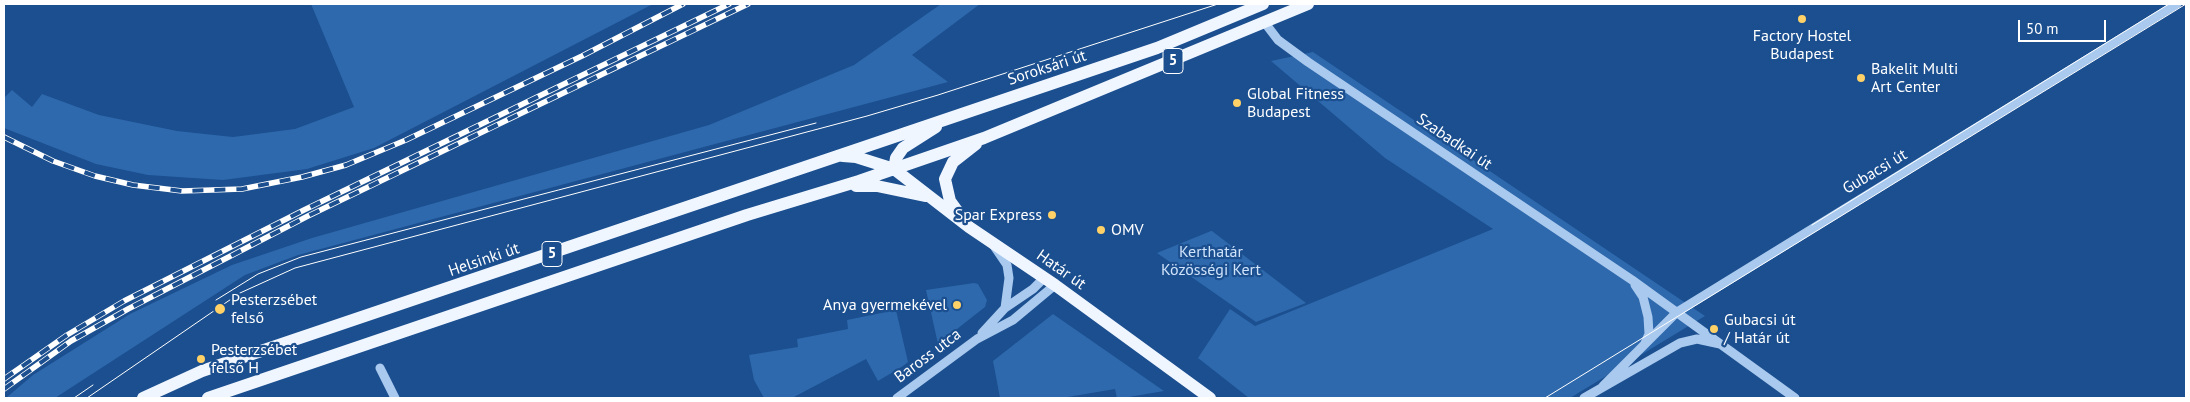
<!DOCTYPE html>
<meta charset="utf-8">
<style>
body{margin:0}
#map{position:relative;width:2190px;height:402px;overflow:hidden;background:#1b4f8f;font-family:"PT Sans",sans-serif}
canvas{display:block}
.frame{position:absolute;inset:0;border:5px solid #fff;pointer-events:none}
.scale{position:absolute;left:2018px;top:20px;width:88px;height:22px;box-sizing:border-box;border:2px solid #fff;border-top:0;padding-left:6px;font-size:15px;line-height:18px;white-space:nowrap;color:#fff;-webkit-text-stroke:4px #1b4f8f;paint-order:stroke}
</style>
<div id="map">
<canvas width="2190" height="402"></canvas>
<div class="frame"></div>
<div class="scale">50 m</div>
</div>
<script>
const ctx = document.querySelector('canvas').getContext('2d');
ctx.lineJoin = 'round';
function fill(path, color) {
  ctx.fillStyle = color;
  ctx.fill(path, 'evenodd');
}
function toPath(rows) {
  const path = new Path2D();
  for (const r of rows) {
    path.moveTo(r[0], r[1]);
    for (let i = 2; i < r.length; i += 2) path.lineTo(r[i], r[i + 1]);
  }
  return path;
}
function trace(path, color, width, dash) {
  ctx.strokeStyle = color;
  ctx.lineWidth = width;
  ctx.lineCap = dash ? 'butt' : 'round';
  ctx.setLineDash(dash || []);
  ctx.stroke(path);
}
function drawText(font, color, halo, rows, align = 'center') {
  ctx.font = font + ' "PT Sans",sans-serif';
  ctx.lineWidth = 4.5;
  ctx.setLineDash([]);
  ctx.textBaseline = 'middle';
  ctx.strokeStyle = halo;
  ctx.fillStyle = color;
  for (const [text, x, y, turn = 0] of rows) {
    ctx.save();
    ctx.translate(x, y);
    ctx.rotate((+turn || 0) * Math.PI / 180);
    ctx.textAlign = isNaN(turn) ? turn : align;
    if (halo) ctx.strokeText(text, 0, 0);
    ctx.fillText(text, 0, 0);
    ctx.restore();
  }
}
fill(toPath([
 [311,4,653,4,374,148,307,169,223,180,148,175,96,164,4,128,4,98,12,90,32,107,42,94,99,115,177,131,233,137,295,129,354,107],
 [941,4,980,4,912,55,948,82,298,255,245,275,55,398,6,398,33,375,130,314,232,265,312,238,709,125,854,65],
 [1313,52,1705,316,1570,398,1249,398,1198,358,1230,309,1255,326,1493,229,1385,158,1271,61],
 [1211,231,1212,231,1306,303,1256,322,1157,253],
 [974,283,978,284,987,300,985,307,938,344,926,290],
 [896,310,908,362,903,366,878,381,866,359,792,398,764,398,754,380,749,355,798,347,797,339,848,329,847,320],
 [1053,314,1164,391,1123,398,1117,398,1115,389,1062,398,1000,398,993,361]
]), '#2e69ad');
trace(toPath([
 [1265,23,1278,40,1308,62,1632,280,1795,398],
 [994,246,1007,265,1009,278,1005,308],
 [1635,285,1643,297,1648,317,1649,334,1645,343],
 [982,333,1005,308,1033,289,1044,278],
 [380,368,395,398],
 [1603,386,1677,312,2177,4],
 [897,398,977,339,1013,320,1055,285],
 [1584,398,1680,343,1697,339,1720,344]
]), '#a9c9ee', 9);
trace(toPath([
 [843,156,856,157,894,169,969,227,1055,285,1210,398],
 [894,169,896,158,903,148,936,127],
 [856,186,877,186,925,196],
 [963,219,950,201,945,179,953,162,976,144],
 [143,398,202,371,1157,48,1263,4],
 [208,398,747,215,859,181,984,138,1308,4]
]), '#f0f6ff', 12);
trace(toPath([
 [1812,225,2169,4],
 [216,300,258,274,301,257,816,123],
 [74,398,93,385],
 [87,398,240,293,295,268,867,116,938,95,1218,4],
 [1545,398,2186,4]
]), '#fff', 1);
const rail = toPath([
 [4,137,53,161,95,176,133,185,182,191,242,189,302,177,346,165,406,140,582,56,683,4],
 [4,379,67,335,124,301,304,210,729,4],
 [4,389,71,341,128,309,308,216,748,4]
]);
trace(rail, '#fff', 5.5);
trace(rail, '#1b4f8f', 4, [11]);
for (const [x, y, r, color] of [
 [1802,19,5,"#ffd166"],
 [1861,78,5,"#ffd166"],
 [1237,103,5,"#ffd166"],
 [1052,215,5,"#ffd166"],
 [1101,230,5,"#ffd166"],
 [957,305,5,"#ffd166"],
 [220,309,6,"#ffd166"],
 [1714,329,5,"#ffd166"],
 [201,359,5,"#ffd166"]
]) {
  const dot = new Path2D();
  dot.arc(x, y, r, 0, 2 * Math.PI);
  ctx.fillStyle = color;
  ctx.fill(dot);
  trace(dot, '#1b4f8f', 2);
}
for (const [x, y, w] of [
 [1173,61,20],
 [552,254,20]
]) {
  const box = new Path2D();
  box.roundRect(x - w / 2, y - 12.5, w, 25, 4);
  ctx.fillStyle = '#1b4f8f';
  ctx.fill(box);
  trace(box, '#fff', 1);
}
drawText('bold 15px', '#fff', null, [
 ["5",1173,61],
 ["5",552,254]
]);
drawText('16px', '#fff', '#1b4f8f', [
 ["Factory Hostel",1802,36,"center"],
 ["Budapest",1802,54,"center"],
 ["Bakelit Multi",1871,69],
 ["Art Center",1871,87],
 ["Global Fitness",1247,94],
 ["Budapest",1247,112],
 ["Spar Express",1042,215,"right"],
 ["OMV",1111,230],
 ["Pesterzsébet",231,300],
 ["felső",231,318],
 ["Anya gyermekével",947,305,"right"],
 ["Gubacsi út",1724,320],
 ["/ Határ út",1724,338],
 ["Pesterzsébet",211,350],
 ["felső H",211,368]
], 'left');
drawText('16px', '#fff', '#1b4f8f', [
 ["Soroksári út",1047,68,-18],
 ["Szabadkai út",1454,142,34],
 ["Gubacsi út",1875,172,-31],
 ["Helsinki út",484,260,-19],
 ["Határ út",1061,270,35],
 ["Baross utca",928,356,-37]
]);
drawText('16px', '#cfe3fa', '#1b4f8f', [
 ["Kerthatár",1211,252],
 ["Közösségi Kert",1211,270]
]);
</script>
